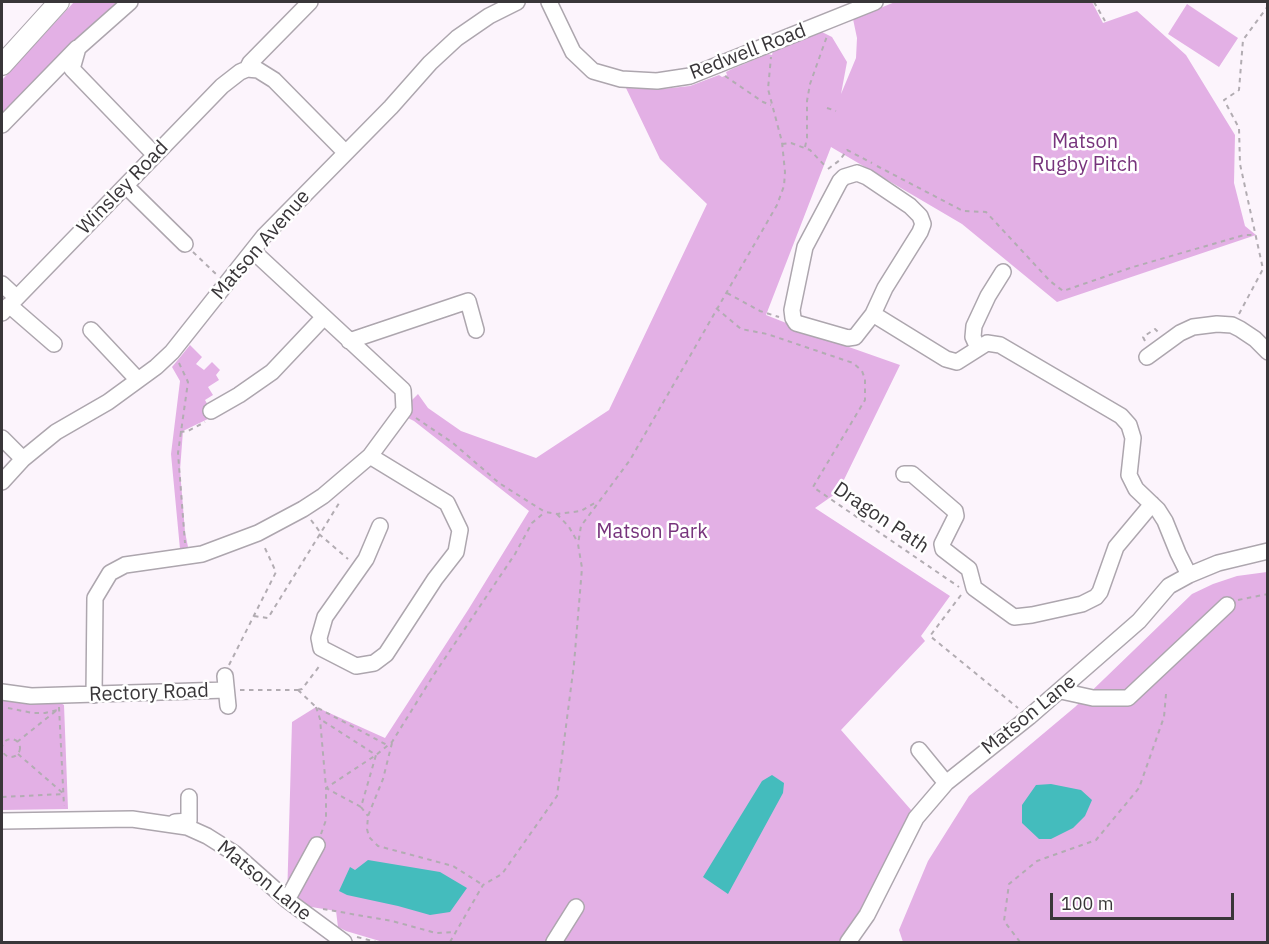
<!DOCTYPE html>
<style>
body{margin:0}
#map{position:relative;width:1269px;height:944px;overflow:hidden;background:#fcf4fc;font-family:"IBM Plex Sans",sans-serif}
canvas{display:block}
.frame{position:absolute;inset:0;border:3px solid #393639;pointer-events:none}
.scale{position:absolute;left:1050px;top:893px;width:184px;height:27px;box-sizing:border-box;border:3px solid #393639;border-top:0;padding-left:8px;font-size:18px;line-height:21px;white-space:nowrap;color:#393639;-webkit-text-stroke:4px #fff;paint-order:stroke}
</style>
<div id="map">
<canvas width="1269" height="944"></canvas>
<div class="frame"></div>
<div class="scale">100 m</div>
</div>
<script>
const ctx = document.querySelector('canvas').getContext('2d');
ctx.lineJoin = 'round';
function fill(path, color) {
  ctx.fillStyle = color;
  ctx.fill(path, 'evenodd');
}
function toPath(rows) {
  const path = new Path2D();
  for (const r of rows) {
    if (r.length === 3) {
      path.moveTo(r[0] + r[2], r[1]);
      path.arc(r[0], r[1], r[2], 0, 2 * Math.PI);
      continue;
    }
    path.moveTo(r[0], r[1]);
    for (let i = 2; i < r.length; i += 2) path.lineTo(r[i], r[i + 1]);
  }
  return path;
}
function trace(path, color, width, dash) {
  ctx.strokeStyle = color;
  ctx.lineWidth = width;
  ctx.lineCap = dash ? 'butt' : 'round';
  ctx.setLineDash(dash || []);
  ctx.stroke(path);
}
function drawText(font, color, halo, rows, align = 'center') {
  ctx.font = font + ' "IBM Plex Sans",sans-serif';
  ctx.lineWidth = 5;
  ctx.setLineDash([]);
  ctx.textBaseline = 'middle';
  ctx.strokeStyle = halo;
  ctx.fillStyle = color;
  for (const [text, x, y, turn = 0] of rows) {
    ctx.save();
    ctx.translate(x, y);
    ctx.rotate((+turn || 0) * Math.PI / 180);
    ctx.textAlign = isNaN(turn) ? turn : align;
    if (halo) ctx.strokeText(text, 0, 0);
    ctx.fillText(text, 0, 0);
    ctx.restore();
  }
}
fill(toPath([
 [74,2,130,2,2,125,2,80],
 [895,2,1092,2,1103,23,1137,11,1186,55,1235,135,1234,183,1245,226,1256,235,1057,302,962,224,831,147,766,315,829,340,900,365,838,492,815,508,950,596,921,636,925,641,841,730,912,811,865,915,845,942,383,942,346,931,338,927,336,911,293,904,287,900,292,722,316,707,385,738,468,610,529,511,414,421,406,417,412,400,418,394,428,408,461,431,536,458,609,410,707,204,660,159,626,88,662,89,690,86,719,75,722,77,727,75,726,72,732,69,768,54,772,55,773,51,822,32,832,37,847,62,841,94,856,58,857,38,853,19],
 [1187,4,1238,38,1219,67,1168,34],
 [190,345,202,357,196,364,204,370,212,362,220,370,216,375,219,380,208,387,213,395,205,400,214,416,183,431,180,470,185,532,188,547,180,549,171,454,180,381,172,367],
 [1267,572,1267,942,903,942,899,930,928,861,969,796,1075,707,1192,594,1213,584,1237,576],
 [2,700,59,702,64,705,68,809,2,810]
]), '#e3b0e5');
fill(toPath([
 [772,775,784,783,783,793,728,894,703,877,762,781],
 [1051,784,1081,790,1092,800,1085,816,1073,828,1051,839,1039,839,1022,823,1022,805,1036,785],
 [368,860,440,872,467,888,450,912,430,915,398,906,347,895,339,891,350,867,355,870]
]), '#44bcbd');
const minor = toPath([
 [130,2,78,48,72,69,155,155],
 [549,2,573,52,593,71,621,79,657,81,690,76,875,2],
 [247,69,250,63,310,2],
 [2,125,77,48],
 [857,173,867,177,910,206,920,216,923,224,920,232,885,288,873,314,855,337,848,338,796,323,793,318,792,310,805,247,840,181,844,177,857,173],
 [126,186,185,244],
 [2,284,16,297],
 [9,305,54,344],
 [2,313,222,86,240,72,247,69,258,70,274,80,345,152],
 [873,314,946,359,957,362,987,343,1000,345,1121,416,1129,425,1133,438,1129,475,1136,489,1158,510,1165,521,1178,553,1189,575],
 [91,330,138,380],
 [349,341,468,301,476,330],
 [978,348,973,337,974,326,988,296,1003,272],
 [1147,357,1180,333,1193,327,1217,324,1232,325,1240,329,1255,339,1268,352],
 [211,411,239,395,272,372,324,317],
 [2,438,23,459],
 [370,456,447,503,460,530,456,552,435,579,386,654,374,663,356,666,321,648,319,638,325,617,366,559,380,526],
 [904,474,912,474,955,511,956,516,942,544,943,549,969,569,974,588,1014,617,1032,615,1082,604,1096,597,1100,592,1116,547,1152,504],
 [2,482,23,459,56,432,108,402,156,367,172,352,264,236,391,107,430,63,457,38,489,16,517,2],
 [225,676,228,706],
 [1061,691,1093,698,1128,698,1227,605],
 [2,692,31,696,226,690],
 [94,695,95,598,110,573,125,565,202,554,258,533,303,509,323,496,370,456,404,410,403,390,253,251],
 [919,750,946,783],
 [2,821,132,819,187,827,207,836,234,853,287,900,344,942],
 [175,822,189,821,189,797],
 [287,900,317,845],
 [554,942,576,907],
 [848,942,867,915,916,818,946,783,1029,717,1139,621,1169,586,1189,575,1218,563,1268,551]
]);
const major = toPath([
 [2,65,59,2]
]);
trace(minor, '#ada6ae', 18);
trace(major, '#ada6ae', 22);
trace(toPath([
 [1094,2,1105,21],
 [725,76,763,102,771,105],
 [827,108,836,111],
 [782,144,791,143,810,150,827,168],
 [805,147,807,138,807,101,810,84,827,36],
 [877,166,963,211,986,212,1050,281,1063,291,1133,267,1244,235,1256,235],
 [828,169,840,160,847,150,872,163],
 [193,252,217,275],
 [727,293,760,311,779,317],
 [716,308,741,329,767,334,853,363,862,371,865,379,865,400,813,487,959,587],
 [1239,314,1263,269,1240,164,1239,128,1224,100,1239,90,1243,40,1268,6],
 [1145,341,1143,337,1155,329,1158,332],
 [179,363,188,382,178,453,185,543],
 [416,418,453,443,499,483,545,512,557,514,581,511,598,501],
 [180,432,188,431,205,422],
 [557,514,569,527,577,541],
 [311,520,320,532],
 [319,534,348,559],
 [961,595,930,636,1018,708],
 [1238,600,1268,594],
 [254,616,268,618,341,500],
 [229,665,276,572,264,546],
 [240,690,298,690],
 [298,690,316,707,387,745],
 [298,690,302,689,321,664],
 [59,707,64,806],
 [316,707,320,719,326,788,361,807,376,755,320,719],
 [8,708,33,713,45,713,58,710],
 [11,748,9],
 [17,742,57,710],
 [392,743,383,779,368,816,367,829,369,837,378,846,453,866,483,885],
 [18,754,64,794],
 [2,797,64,794],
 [361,807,368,816],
 [321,834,326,820,326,788,376,755,392,742,433,676,515,554,532,523,545,512],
 [323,909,392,921,436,933,455,932],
 [357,937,376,942],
 [450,942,483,885,502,874,557,796,574,664,582,568,578,544,581,526,630,460,777,205,784,186,785,172,782,142,768,89,771,57],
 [1020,942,1004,921,1009,884,1037,861,1096,840,1139,788,1164,717,1166,694]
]), '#b2acb2', 2, [4.5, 4.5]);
trace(minor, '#fff', 15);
trace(major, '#fff', 20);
drawText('20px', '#393639', '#fff', [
 ["Redwell Road",748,52,-21],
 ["Winsley Road",123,188,-46],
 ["Matson Avenue",261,245,-49],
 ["Dragon Path",881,518,34],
 ["Rectory Road",149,693,-2],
 ["Matson Lane",1029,715,-39],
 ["Matson Lane",264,881,39]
]);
drawText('20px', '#77347c', '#fff', [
 ["Matson",1085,142],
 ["Rugby Pitch",1085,165],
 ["Matson Park",652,532]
]);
</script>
